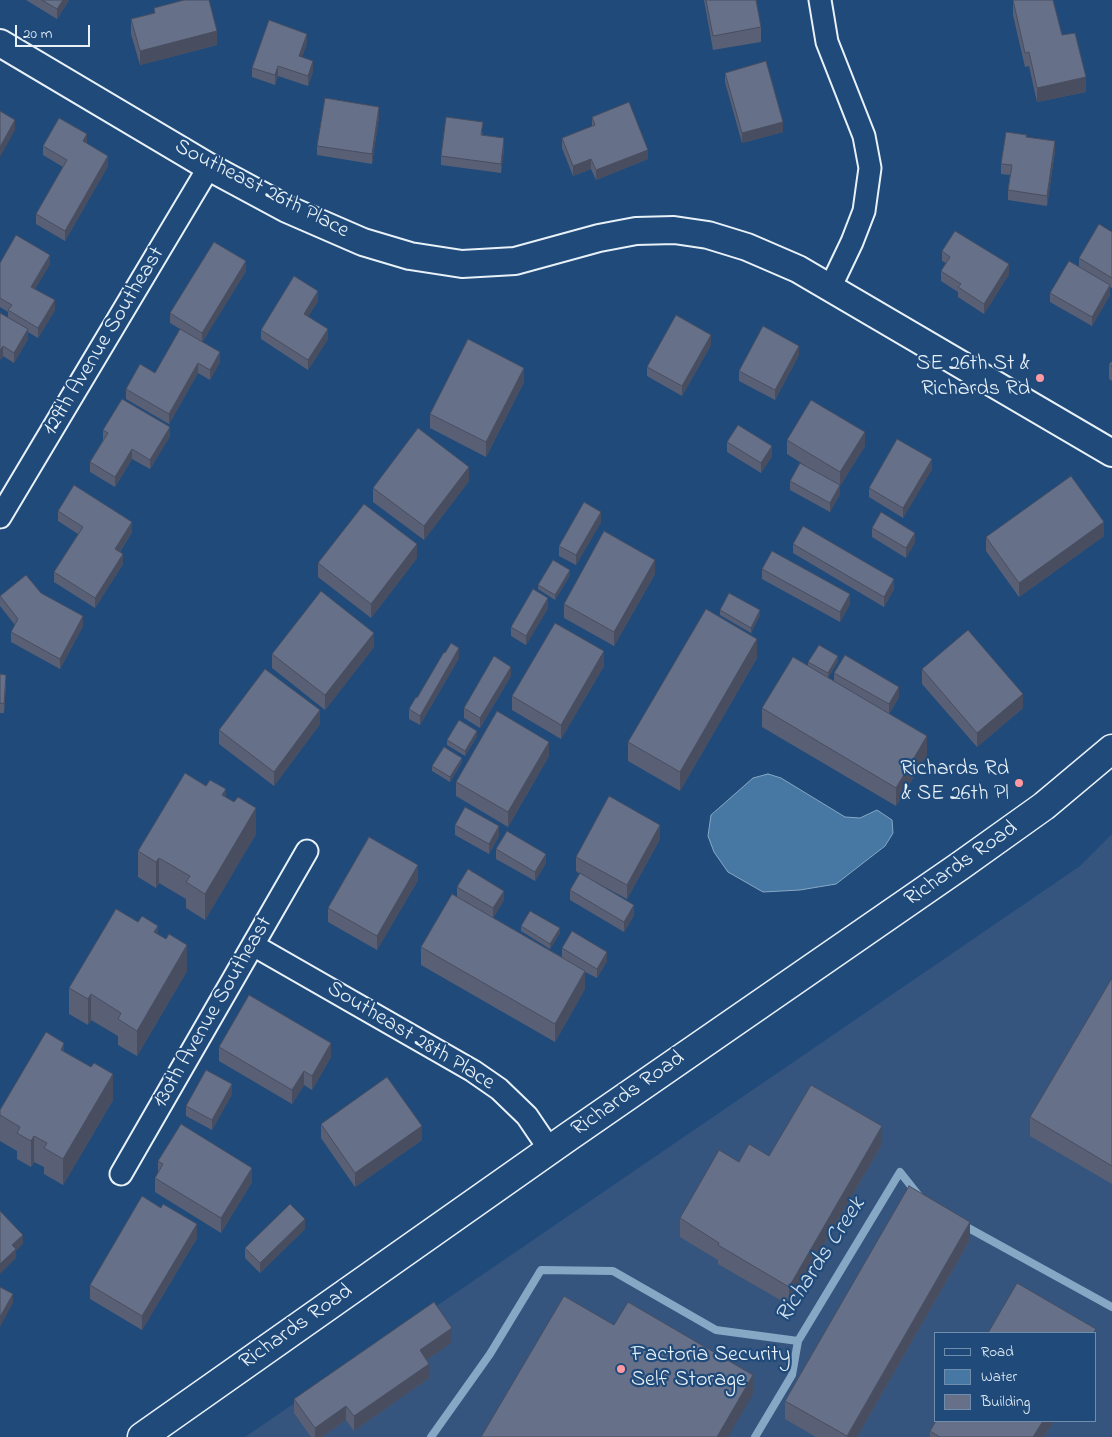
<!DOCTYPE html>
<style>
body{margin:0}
#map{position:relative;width:1112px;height:1437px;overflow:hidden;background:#1f4a7a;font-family:"Indie Flower",sans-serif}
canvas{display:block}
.legend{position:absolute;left:934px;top:1332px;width:162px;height:90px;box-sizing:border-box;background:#1f4a7a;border:1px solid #6f8dac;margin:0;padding:6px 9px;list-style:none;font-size:15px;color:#e8f1f8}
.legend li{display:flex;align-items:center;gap:10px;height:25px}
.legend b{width:25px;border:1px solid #6f8dac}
.scale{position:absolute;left:15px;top:25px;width:75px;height:22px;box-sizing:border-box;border:2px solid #e8f1f8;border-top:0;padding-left:6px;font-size:15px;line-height:18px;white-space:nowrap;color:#e8f1f8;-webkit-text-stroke:4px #1f4a7a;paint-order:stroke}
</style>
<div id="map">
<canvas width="1112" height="1437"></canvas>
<ul class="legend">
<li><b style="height:6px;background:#1f4a7a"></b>Road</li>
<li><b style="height:14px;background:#4777a3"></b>Water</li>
<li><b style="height:14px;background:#677089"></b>Building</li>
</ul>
<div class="scale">20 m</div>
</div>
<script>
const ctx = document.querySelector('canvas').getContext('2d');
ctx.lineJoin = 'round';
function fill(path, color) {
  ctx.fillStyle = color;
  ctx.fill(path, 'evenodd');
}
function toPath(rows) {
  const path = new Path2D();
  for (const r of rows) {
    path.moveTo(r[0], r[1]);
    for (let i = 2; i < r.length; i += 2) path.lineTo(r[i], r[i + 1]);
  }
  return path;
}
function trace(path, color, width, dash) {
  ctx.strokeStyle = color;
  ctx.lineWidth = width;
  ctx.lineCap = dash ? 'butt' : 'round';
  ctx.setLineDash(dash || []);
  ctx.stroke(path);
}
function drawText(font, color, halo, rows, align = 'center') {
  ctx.font = font + ' "Indie Flower",sans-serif';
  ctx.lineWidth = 4.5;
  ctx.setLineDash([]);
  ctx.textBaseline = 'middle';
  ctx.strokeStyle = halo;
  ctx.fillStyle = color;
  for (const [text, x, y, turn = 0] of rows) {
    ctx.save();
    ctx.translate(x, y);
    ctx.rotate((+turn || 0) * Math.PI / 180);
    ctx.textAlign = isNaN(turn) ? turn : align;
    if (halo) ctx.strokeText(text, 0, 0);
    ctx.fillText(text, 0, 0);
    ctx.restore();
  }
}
fill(toPath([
 [1112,834,1112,1437,245,1437,1080,866],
 [936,1333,1096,1333,1096,1421,936,1421]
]), '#35557e');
const water = toPath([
 [768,774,781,778,845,817,860,818,877,810,892,820,893,833,885,846,836,884,800,890,763,892,728,872,714,852,708,836,711,815,753,778,768,774]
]);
fill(water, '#4777a3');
trace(water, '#87a8c5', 1);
trace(toPath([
 [963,1225,1112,1307],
 [431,1437,490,1354,541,1270,613,1271,716,1330,798,1341,900,1172,919,1196],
 [755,1437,792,1375,798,1341]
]), '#87a8c5', 8);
const minor = toPath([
 [820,0,827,42,864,136,870,168,864,211,852,242,830,288],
 [0,517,209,167],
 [253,945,473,1071,499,1089,527,1116,550,1150],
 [121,1174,307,851]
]);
const tertiary = toPath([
 [0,43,209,167,287,209,363,242,410,256,462,264,515,261,599,238,636,231,674,230,708,235,747,247,798,269,1112,453]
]);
const secondary = toPath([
 [142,1437,568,1137,960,866,1044,806,1112,749]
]);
trace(minor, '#e8f1f8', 25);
trace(tertiary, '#e8f1f8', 30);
trace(secondary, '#e8f1f8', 31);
trace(minor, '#1f4a7a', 21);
trace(tertiary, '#1f4a7a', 26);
trace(secondary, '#1f4a7a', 28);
fill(toPath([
 [26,0,69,0,57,19],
 [704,0,756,0,761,27,761,42,713,50],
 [1013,0,1062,35,1086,92,1037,102,1029,66,1025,67,1013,15],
 [154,8,217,45,140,65,131,34,131,19,154,13],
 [307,43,302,57,313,71,308,86,278,76,275,85,252,77,252,68],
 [725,73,783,132,742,143,725,82],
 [379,117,372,164,317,155,317,146],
 [592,117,648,159,596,180,591,169,573,176,562,148,562,138,592,126],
 [483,132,482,135,504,148,501,173,441,165,441,156],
 [1027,137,1055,151,1047,206,1008,200,1008,190,1010,175,1001,174,1001,164],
 [87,144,108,166,65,241,36,224,36,214,63,167,43,155,43,146],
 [1112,232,1112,288,1110,287,1110,295,1092,326,1050,302,1050,293,1079,267,1079,258],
 [942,251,1009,274,984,314,958,297,958,292,941,281,941,271,946,263,942,261],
 [0,263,50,264,35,289,55,310,38,338,28,332,28,339,14,363,3,356,0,360,8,318,8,312,0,307],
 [246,271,202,342,220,362,210,380,198,373,169,424,126,399,126,389,155,373,180,329,170,323,170,313],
 [318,301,308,316,328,339,308,370,261,339,261,330],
 [711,345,682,396,647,376,647,367],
 [799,355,775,400,739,381,739,371],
 [1112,361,1112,381,1109,379,1109,364],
 [524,382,486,457,430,428,430,414],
 [103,430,170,436,150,469,132,459,115,487,90,472,90,462,103,440],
 [787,440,865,446,840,486,840,494,830,512,790,490,790,481,806,466,787,454],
 [727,442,772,456,761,473,727,452],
 [932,469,903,518,869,497,869,488],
 [469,481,424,540,373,502,373,488],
 [58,511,132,532,120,552,123,564,95,608,54,582,54,572,78,534,58,521],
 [601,522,576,565,559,556,559,546],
 [872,528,915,542,906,558,872,537],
 [1104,536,1019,597,986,551,986,537],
 [793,544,894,589,884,607,793,553],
 [417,558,371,618,318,577,318,563],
 [762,569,850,604,840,622,762,579],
 [655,574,614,646,564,618,564,604],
 [570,575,555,600,538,589,538,585],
 [41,593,83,626,60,669,11,642,11,632,15,625,0,606,0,596],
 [548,608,526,645,511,636,511,627],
 [720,610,760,615,751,633,720,615],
 [374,647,325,710,272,668,272,654],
 [445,653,459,658,420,725,409,719,409,709,417,698],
 [757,658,680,791,628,761,628,742],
 [838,661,828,678,834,681,834,673,899,697,889,714,927,755,896,806,762,727,762,708,808,666,808,662],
 [604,666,561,739,512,710,512,696],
 [922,669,1023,708,977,747,922,684],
 [0,674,6,684,4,713,0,713],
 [511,676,480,728,464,718,464,708],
 [320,724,274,786,219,744,219,730],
 [477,736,465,756,447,745,447,740],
 [549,756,508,827,456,796,456,782],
 [462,762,450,782,432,771,432,766],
 [226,798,256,834,205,920,186,908,186,899,159,883,156,888,138,877,138,851],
 [455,825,499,836,489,854,455,835],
 [660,839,627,899,590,879,634,915,624,932,570,900,570,890,580,874,576,871,576,857],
 [496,849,546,863,535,881,496,859],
 [418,880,377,950,328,922,328,908],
 [457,887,504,900,493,918,562,957,562,948,607,961,597,978,585,972,585,989,555,1042,421,965,421,947,457,897],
 [521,926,560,933,550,949,521,931],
 [158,934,187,971,137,1056,118,1045,118,1036,91,1020,88,1025,69,1014,69,988],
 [1112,978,1112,1184,1030,1136,1030,1117],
 [219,1047,331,1057,312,1090,304,1085,292,1104,219,1061],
 [64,1052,113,1100,63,1185,44,1174,44,1167,34,1162,31,1167,17,1159,17,1151,0,1141,0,1110],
 [232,1094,212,1130,186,1116,186,1106],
 [321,1124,422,1140,355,1187,321,1138],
 [882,1144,789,1305,718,1264,718,1260,680,1237,680,1218,739,1162],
 [158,1161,252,1182,221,1233,155,1192,155,1178,158,1172],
 [305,1229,260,1273,245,1258,245,1248],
 [197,1238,142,1330,90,1299,90,1285],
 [970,1240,857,1437,816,1437,785,1419,785,1401],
 [452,1342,427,1360,429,1378,354,1431,346,1420,322,1437,311,1437,294,1413,294,1399],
 [1054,1421,1044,1437,930,1437,930,1431]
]), '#596076');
fill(toPath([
 [63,0,69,0,57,19,57,9],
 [217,31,217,45,140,65,140,51],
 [307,34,307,43,299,66,299,56],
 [313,61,313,71,308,86,308,76],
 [278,66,278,76,275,85,275,75],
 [1086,77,1086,92,1037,102,1037,88],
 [379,107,379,117,372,164,372,154],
 [15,120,15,130,0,157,0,147],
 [783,122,783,132,742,143,742,133],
 [87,134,87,144,83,141],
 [504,138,504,148,501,173,501,164],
 [1055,141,1055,151,1047,206,1047,196],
 [648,150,648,159,596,180,596,170],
 [108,156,108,166,65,241,65,231],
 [591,159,591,169,573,176,573,166],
 [50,255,50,264,31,296,31,287],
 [246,261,246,271,202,343,202,333],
 [1009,264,1009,274,984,314,984,304],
 [1110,285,1110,295,1092,326,1092,317],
 [318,291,318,301,304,323,304,314],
 [55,300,55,310,38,338,38,328],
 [28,329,28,339,14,363,14,353],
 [328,329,328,339,308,370,308,360],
 [711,335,711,345,682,396,682,386],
 [3,346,3,356,0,360,0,351],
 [799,346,799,355,775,400,775,390],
 [220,352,220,362,210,380,210,370],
 [198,363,198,373,169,424,169,414],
 [524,368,524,382,486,457,486,442],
 [170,427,170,436,150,469,150,460],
 [865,432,865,446,840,486,840,472],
 [772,446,772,456,761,473,761,463],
 [132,449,132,459,115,487,115,477],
 [932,459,932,469,903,518,903,508],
 [469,467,469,481,424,540,424,526],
 [840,485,840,494,830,512,830,503],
 [601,512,601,522,576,565,576,555],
 [132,522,132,532,115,559,115,549],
 [1104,522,1104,536,1019,597,1019,583],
 [915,533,915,542,906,558,906,548],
 [417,544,417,558,371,618,371,604],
 [123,554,123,564,95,608,95,598],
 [655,560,655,574,614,646,614,632],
 [570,570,570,575,555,600,555,595],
 [894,579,894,589,884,607,884,597],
 [850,594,850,604,840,622,840,612],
 [548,598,548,608,526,645,526,636],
 [760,610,760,615,751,633,751,628],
 [83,616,83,626,60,669,60,659],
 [374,633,374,647,325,710,325,695],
 [757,639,757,658,680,791,680,772],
 [459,648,459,658,420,725,420,716],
 [604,651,604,666,561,739,561,725],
 [838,656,838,661,828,678,828,673],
 [511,667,511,676,480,728,480,718],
 [6,675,6,684,4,713,4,704],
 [899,687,899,697,889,714,889,704],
 [1023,694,1023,708,977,747,977,733],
 [320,710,320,724,274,786,274,772],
 [477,731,477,736,465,756,465,751],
 [927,736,927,755,896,806,896,788],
 [549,742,549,756,508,827,508,812],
 [462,758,462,762,450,782,450,777],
 [226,789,226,815,222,795],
 [256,808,256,834,205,920,205,894],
 [660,825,660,839,627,899,627,885],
 [499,826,499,836,489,854,489,844],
 [546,854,546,863,535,881,535,872],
 [159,858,159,883,156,888,156,862],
 [418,865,418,880,377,950,377,936],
 [504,891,504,900,493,918,493,908],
 [634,905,634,915,624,932,624,922],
 [158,926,158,952,154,932],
 [560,928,560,933,550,949,550,944],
 [187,945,187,971,137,1056,137,1031],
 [607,952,607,961,597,978,597,969],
 [585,971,585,989,555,1042,555,1024],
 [91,994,91,1020,88,1025,88,999],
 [64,1043,64,1069,61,1050],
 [331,1043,331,1057,312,1090,312,1076],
 [304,1071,304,1085,292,1104,292,1090],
 [113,1074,113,1100,63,1185,63,1159],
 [232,1084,232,1094,212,1130,212,1120],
 [422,1126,422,1140,355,1187,355,1173],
 [882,1126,882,1144,789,1305,789,1287],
 [34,1136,34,1162,31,1167,31,1141],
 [252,1168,252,1182,221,1233,221,1218],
 [305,1219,305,1229,260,1273,260,1263],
 [970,1222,970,1240,857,1437,847,1437],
 [197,1224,197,1238,142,1330,142,1316],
 [23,1235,23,1244,16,1251,16,1258,0,1274,0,1264,12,1245],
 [13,1294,13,1303,0,1327,0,1317],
 [452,1328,452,1342,420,1365,420,1350],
 [429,1364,429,1378,354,1431,354,1416],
 [753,1375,753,1394,728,1437,717,1437],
 [346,1406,346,1420,322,1437,315,1437,315,1428],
 [1043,1421,1054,1421,1044,1437,1033,1437]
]), '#484e60');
const building = toPath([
 [42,0,63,0,57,9,42,0],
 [184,0,209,0,217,31,140,51,131,19,155,13,154,8,184,0],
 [706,0,756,0,761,27,713,36,706,0],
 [1013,0,1053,0,1062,35,1075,33,1086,77,1037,88,1029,52,1025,53,1013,0],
 [269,20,307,34,299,56,313,61,308,76,278,66,275,75,252,68,269,20],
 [766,61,783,122,742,133,725,73,766,61],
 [325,98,379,107,372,154,317,146,325,98],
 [629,102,648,150,596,170,591,159,573,166,562,138,595,125,592,117,629,102],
 [0,111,15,120,0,147,0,111],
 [446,117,483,122,481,135,504,138,501,164,441,156,446,117],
 [59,118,87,134,83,141,108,156,65,231,36,214,67,160,43,146,59,118],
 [1006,132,1027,135,1026,137,1055,141,1047,196,1008,190,1012,165,1001,164,1006,132],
 [1099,224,1112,232,1112,278,1079,258,1099,224],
 [955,231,1009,264,984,304,958,287,961,284,941,271,950,257,942,251,955,231],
 [16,235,50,255,31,287,55,300,38,328,8,310,12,305,0,298,0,263,16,235],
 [214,242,246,261,202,333,170,313,214,242],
 [1069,261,1110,285,1092,317,1050,293,1069,261],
 [294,276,318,291,304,314,328,329,308,360,261,330,294,276],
 [0,313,28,329,14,353,3,346,0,351,0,313],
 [676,315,711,335,682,386,647,367,676,315],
 [763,326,799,346,775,390,739,371,763,326],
 [180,329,220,352,210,370,198,363,169,414,126,389,140,364,155,373,180,329],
 [468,339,524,368,486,442,430,414,468,339],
 [1112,361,1112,367,1109,364,1112,361],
 [122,399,170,427,150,460,132,449,115,477,90,462,108,433,103,430,122,399],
 [811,400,865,432,840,472,787,440,811,400],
 [738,425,772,446,761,463,727,442,738,425],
 [418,428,469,467,424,526,373,488,418,428],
 [897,439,932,459,903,508,869,488,897,439],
 [800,463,840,485,830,503,790,481,800,463],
 [1071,476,1104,522,1019,583,986,537,1071,476],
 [74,485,132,522,115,549,123,554,95,598,54,572,83,527,58,511,74,485],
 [584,502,601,512,576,555,559,546,584,502],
 [364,504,417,544,371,604,318,563,364,504],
 [881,512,915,533,906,548,872,528,881,512],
 [803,526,894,579,884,597,793,544,803,526],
 [604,531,655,560,614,632,564,604,604,531],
 [772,551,850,594,840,612,762,569,772,551],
 [553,560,570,570,555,595,538,585,553,560],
 [26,575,41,593,83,616,60,659,11,632,18,619,0,596,26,575],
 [533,589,548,598,526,636,511,627,533,589],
 [321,591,374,633,325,695,272,654,321,591],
 [729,593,760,610,751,628,720,610,729,593],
 [706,609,757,639,680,772,628,742,706,609],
 [555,623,604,651,561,725,512,696,555,623],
 [968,630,1023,694,977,733,922,669,968,630],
 [451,643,459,648,420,716,409,709,416,697,417,698,444,652,445,653,451,643],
 [819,645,838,656,828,673,808,662,819,645],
 [845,655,899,687,889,704,834,673,845,655],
 [494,656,511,667,480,718,464,708,494,656],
 [793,657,927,736,896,788,762,708,793,657],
 [265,669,320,710,274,772,219,730,265,669],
 [0,674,6,675,4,704,0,703,0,674],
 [497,711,549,742,508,812,456,782,497,711],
 [459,720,477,731,465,751,447,740,459,720],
 [444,747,462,758,450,777,432,766,444,747],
 [185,773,206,786,210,780,226,789,222,795,234,802,238,797,256,808,205,894,186,882,190,876,159,858,156,862,138,851,185,773],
 [609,796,660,825,627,885,576,857,609,796],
 [465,807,499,826,489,844,455,825,465,807],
 [507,831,546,854,535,872,496,849,507,831],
 [369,837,418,865,377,936,328,908,369,837],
 [468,869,504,891,493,908,457,887,468,869],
 [580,873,634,905,624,922,570,890,580,873],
 [452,894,585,971,555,1024,421,947,452,894],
 [116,909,138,922,142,916,158,926,154,932,166,939,169,934,187,945,137,1031,118,1019,121,1013,91,994,88,999,69,988,116,909],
 [530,911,560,928,550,944,521,926,530,911],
 [572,931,607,952,597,969,562,948,572,931],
 [1112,978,1112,1166,1030,1117,1112,978],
 [249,995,331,1043,312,1076,304,1071,292,1090,219,1047,249,995],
 [46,1032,64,1043,61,1050,91,1067,94,1063,113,1074,63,1159,44,1148,47,1143,34,1136,31,1141,17,1133,20,1127,0,1115,0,1110,46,1032],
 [206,1070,232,1084,212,1120,186,1106,206,1070],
 [387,1077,422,1126,355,1173,321,1124,387,1077],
 [811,1085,882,1126,789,1287,718,1245,719,1243,680,1218,719,1150,739,1162,749,1144,769,1156,811,1085],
 [181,1124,252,1168,221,1218,155,1178,163,1164,158,1161,181,1124],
 [909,1186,970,1222,847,1436,785,1401,909,1186],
 [142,1196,161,1208,163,1204,197,1224,142,1316,90,1285,142,1196],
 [290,1204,305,1219,260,1263,245,1248,290,1204],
 [0,1211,23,1235,12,1245,16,1249,0,1264,0,1211],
 [1017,1283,1096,1329,1093,1333,988,1333,1017,1283],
 [0,1287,13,1294,0,1317,0,1287],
 [564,1296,614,1325,628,1302,753,1375,717,1437,481,1437,564,1296],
 [434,1302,452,1328,420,1350,429,1364,354,1416,346,1406,315,1428,294,1399,434,1302],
 [936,1421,1043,1421,1033,1437,940,1437,930,1431,936,1421]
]);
fill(building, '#677089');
trace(building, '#484e60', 1);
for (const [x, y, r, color] of [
 [1040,378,5,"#ff9aa2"],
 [1019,783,5,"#ff9aa2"],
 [621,1369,5,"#ff9aa2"]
]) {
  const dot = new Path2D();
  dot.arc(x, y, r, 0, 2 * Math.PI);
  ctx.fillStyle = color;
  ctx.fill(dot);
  trace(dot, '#1f4a7a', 2);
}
drawText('22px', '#e8f1f8', '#1f4a7a', [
 ["Southeast 26th Place",261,190,27],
 ["129th Avenue Southeast",105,342,-59],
 ["Richards Road",962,865,-35],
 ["130th Avenue Southeast",214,1013,-60],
 ["Southeast 28th Place",410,1037,31],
 ["Richards Road",629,1095,-35],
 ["Richards Road",297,1328,-35]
]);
drawText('22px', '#e8f1f8', '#1f4a7a', [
 ["SE 26th St &",1030,365],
 ["Richards Rd",1030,390],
 ["Richards Rd",1009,770],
 ["& SE 26th Pl",1009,795],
 ["Factoria Security",631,1356,"left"],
 ["Self Storage",631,1381,"left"]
], 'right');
drawText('italic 24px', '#d0dfeb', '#1f4a7a', [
 ["Richards Creek",822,1261,-57]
]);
</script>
